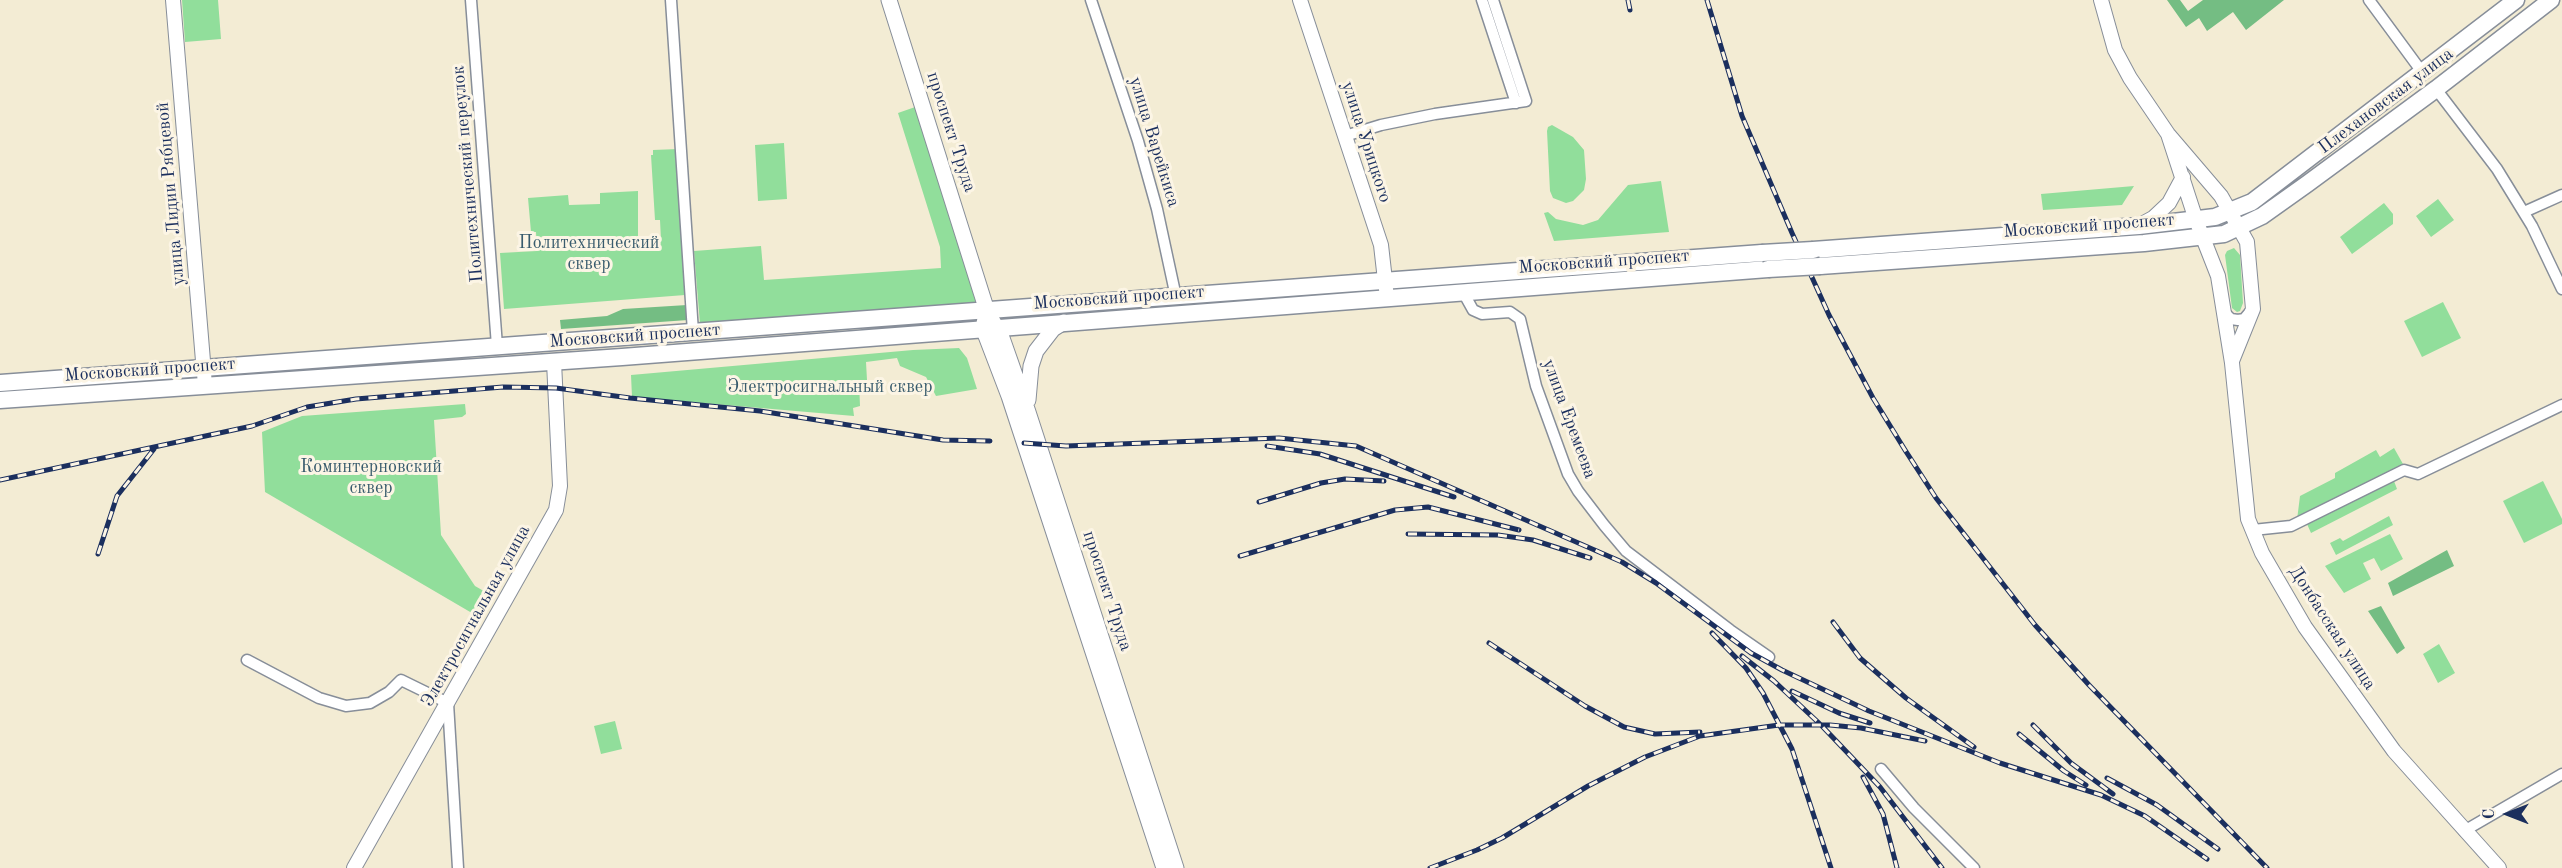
<!DOCTYPE html>
<meta charset="utf-8">
<style>
body{margin:0}
#map{position:relative;width:2562px;height:868px;overflow:hidden;background:#f3ecd4;font-family:"Old Standard TT",serif}
canvas{display:block}
.north{position:absolute;left:2478px;top:784px;width:60px;height:60px;-webkit-text-stroke:4px #fcf5e5;paint-order:stroke;rotate:270deg;font-size:16px;font-weight:700;line-height:24px;text-align:center;color:#1b2f5e}
.north::after{content:'';display:block;margin:auto;width:21px;height:27px;background:#1b2f5e;clip-path:polygon(50% 0,100% 100%,50% 72%,0 100%)}
</style>
<div id="map">
<canvas width="2562" height="868"></canvas>
<div class="north">С</div>
</div>
<script>
const ctx = document.querySelector('canvas').getContext('2d');
ctx.lineJoin = 'round';
function fill(path, color) {
  ctx.fillStyle = color;
  ctx.fill(path, 'evenodd');
}
function toPath(rows) {
  const path = new Path2D();
  for (const r of rows) {
    path.moveTo(r[0], r[1]);
    for (let i = 2; i < r.length; i += 2) path.lineTo(r[i], r[i + 1]);
  }
  return path;
}
function trace(path, color, width, dash) {
  ctx.strokeStyle = color;
  ctx.lineWidth = width;
  ctx.lineCap = dash ? 'butt' : 'round';
  ctx.setLineDash(dash || []);
  ctx.stroke(path);
}
function drawText(font, color, halo, rows, align = 'center') {
  ctx.font = font + ' "Old Standard TT",serif';
  ctx.lineWidth = 6;
  ctx.setLineDash([]);
  ctx.textBaseline = 'middle';
  ctx.strokeStyle = halo;
  ctx.fillStyle = color;
  for (const [text, x, y, turn = 0] of rows) {
    ctx.save();
    ctx.translate(x, y);
    ctx.rotate((+turn || 0) * Math.PI / 180);
    ctx.textAlign = isNaN(turn) ? turn : align;
    if (halo) ctx.strokeText(text, 0, 0);
    ctx.fillText(text, 0, 0);
    ctx.restore();
  }
}
fill(toPath([
 [182,0,218,0,221,39,185,42],
 [918,106,976,303,700,324,694,251,761,246,764,280,941,268,940,247,898,113],
 [1552,125,1573,137,1584,150,1586,179,1584,190,1573,201,1566,203,1553,198,1550,191,1547,131,1548,127],
 [784,143,787,199,758,201,755,145],
 [678,149,685,295,504,309,500,253,537,251,536,232,531,232,528,198,568,195,569,205,600,204,600,193,638,191,638,242,661,240,660,220,655,220,651,155,653,155,653,150],
 [1661,181,1669,232,1554,241,1544,213,1548,212,1556,219,1583,225,1598,220,1628,185],
 [2134,186,2122,205,2043,210,2041,194],
 [2438,199,2454,220,2431,237,2416,216],
 [2384,203,2393,214,2393,224,2352,254,2340,237],
 [2234,248,2240,255,2243,303,2240,311,2237,312,2232,308,2225,255,2227,251],
 [2443,302,2461,338,2422,357,2404,321],
 [959,348,967,358,977,389,936,396,926,377,900,366,897,358,866,362,867,380,859,380,860,406,853,408,854,416,632,397,631,375,913,350],
 [465,404,466,414,462,417,434,420,441,535,475,586,489,594,477,616,265,492,262,432,302,416],
 [2394,448,2403,464,2387,474,2297,520,2300,496,2335,478,2335,473,2376,450,2380,457],
 [2394,481,2397,489,2311,533,2307,524],
 [2543,481,2562,519,2562,524,2524,543,2503,501],
 [2389,516,2393,525,2336,555,2330,543,2340,538,2343,541],
 [2390,534,2403,559,2381,571,2374,558,2363,563,2371,579,2344,593,2325,566],
 [2439,644,2455,673,2438,683,2423,654],
 [615,721,622,749,601,754,594,726]
]), '#91de9b');
fill(toPath([
 [2167,0,2180,0,2188,11,2203,0,2284,0,2246,30,2233,12,2207,31,2199,18,2186,27],
 [687,305,688,320,561,329,560,320,607,316,623,309],
 [2447,550,2454,566,2393,596,2388,583],
 [2381,606,2405,648,2397,654,2368,611]
]), '#74bd83');
const minor = toPath([
 [471,0,497,346],
 [671,0,693,332],
 [1091,0,1138,141,1157,209,1176,297],
 [1482,0,1516,103],
 [2369,0,2422,72],
 [2436,89,2497,169,2532,226,2562,289],
 [1345,136,1381,125,1435,114,1526,101,1493,0],
 [2524,212,2562,195],
 [1463,292,1473,310,1482,314,1510,312,1520,319,1536,386,1568,474,1578,491,1604,525,1626,551,1730,630,1769,657],
 [2224,312,2231,319,2238,320,2244,319,2250,312],
 [2253,530,2291,526,2404,470,2418,474,2562,405],
 [247,660,319,698,346,706,370,703,389,692,401,680,448,703,458,868],
 [1881,769,1914,808,1974,868],
 [2464,831,2562,774]
]);
const tertiary = toPath([
 [173,0,205,385],
 [1300,0,1381,245,1387,298],
 [2101,0,2115,50,2130,78,2168,134,2221,196,2247,242,2253,309,2232,361],
 [2168,134,2196,220,2218,276,2232,363,2248,519,2262,553,2305,627,2394,751,2499,868],
 [2142,224,2153,218,2169,203,2183,177],
 [354,868,556,510,560,486,554,362]
]);
const secondary = toPath([
 [889,0,987,311,1002,338,1028,412,1176,868],
 [985,319,983,328,1009,396,1164,868],
 [1028,400,1031,366,1036,351,1053,329,1064,322]
]);
const primary = toPath([
 [1813,250,2139,226,2215,217,2252,202,2516,0],
 [1820,266,2144,243,2224,234,2262,216,2307,184,2436,89,2551,0],
 [0,383,1762,253],
 [0,400,622,357,1768,269]
]);
trace(minor, '#878e99', 13);
trace(tertiary, '#878e99', 16);
trace(secondary, '#878e99', 17);
trace(primary, '#878e99', 19);
trace(minor, '#fff', 10);
trace(tertiary, '#fff', 14);
trace(secondary, '#fff', 15);
trace(primary, '#fff', 16);
const rail = toPath([
 [1628,0,1630,10],
 [1707,0,1742,116,1792,233,1829,315,1873,398,1905,450,1936,498,2035,625,2089,685,2267,868],
 [1024,443,1066,446,1279,438,1356,446,1622,562,1656,583,1751,653,1782,670,1869,711,2000,763,2101,795,2145,816,2207,859],
 [1267,446,1320,454,1454,497],
 [0,480,252,426,307,407,356,399,503,387,556,388,630,398,760,411,943,440,990,441],
 [1259,502,1321,483,1345,479,1384,481],
 [1408,534,1498,535,1533,540,1590,558],
 [98,554,117,496,154,449],
 [1240,556,1395,510,1428,507,1519,530],
 [1833,622,1860,658,1906,698,1974,747],
 [1712,633,1746,668,1763,693,1792,749,1831,868],
 [1489,643,1585,706,1624,727,1655,734,1700,732],
 [1742,656,1774,681,1821,725,1880,787,1942,868],
 [1792,691,1839,713,1870,723],
 [2033,725,2071,763,2113,794],
 [2019,734,2064,771,2086,785],
 [1863,777,1883,814,1897,868],
 [2107,778,2157,805,2218,849],
 [1430,868,1477,850,1502,838,1588,786,1645,757,1700,736,1779,725,1830,725,1861,728,1925,741]
]);
trace(rail, '#1b2f5e', 5);
trace(rail, '#fcf5e5', 3, [9]);
const primaryBridge = toPath([
 [1762,253,1813,250],
 [1768,269,1820,266]
]);
trace(primaryBridge, '#878e99', 19, []);
trace(primaryBridge, '#fff', 16);
drawText('18px', '#1b2f5e', '#fcf5e5', [
 ["Плехановская улица",2386,101,-37],
 ["проспект Труда",951,132,72],
 ["улица Варейкиса",1154,142,73],
 ["улица Урицкого",1366,142,72],
 ["Политехнический переулок",468,174,-95],
 ["улица Лидии Рябцевой",171,194,-95],
 ["Московский проспект",2089,226,-4],
 ["Московский проспект",1604,262,-4],
 ["Московский проспект",1119,298,-4],
 ["Московский проспект",635,336,-4],
 ["Московский проспект",150,370,-4],
 ["улица Еремеева",1569,419,70],
 ["проспект Труда",1107,591,72],
 ["Электросигнальная улица",476,616,-61],
 ["Донбасская улица",2332,628,57]
]);
drawText('18px', '#385b6d', '#fcf5e5', [
 ["Политехнический",589,243],
 ["сквер",589,264],
 ["Электросигнальный сквер",830,387],
 ["Коминтерновский",371,467],
 ["сквер",371,488]
]);
</script>
